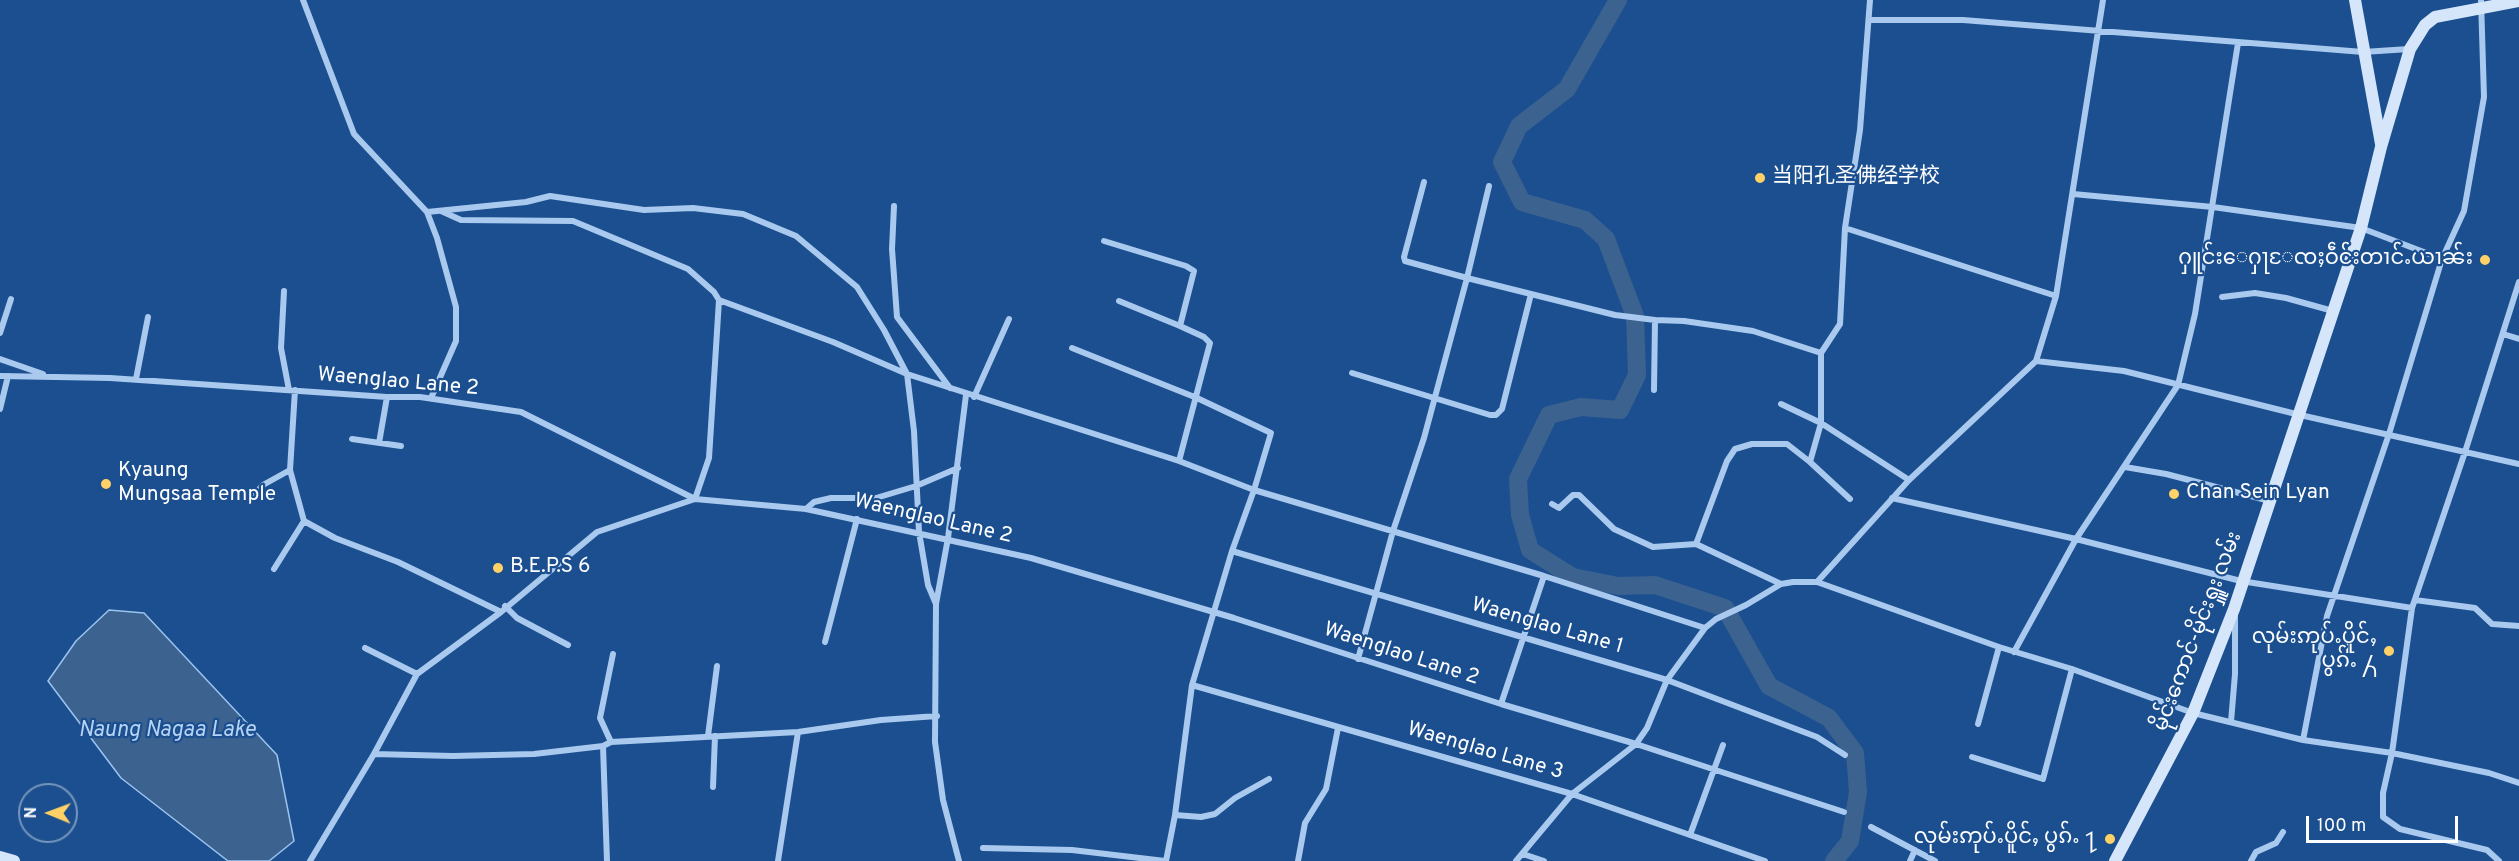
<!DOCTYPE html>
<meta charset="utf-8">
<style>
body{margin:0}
#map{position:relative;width:2519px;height:861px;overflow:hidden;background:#1b4f8f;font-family:Overpass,sans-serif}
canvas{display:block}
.north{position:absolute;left:18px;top:783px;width:60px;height:60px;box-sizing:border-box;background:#1b4f8f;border:2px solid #7695bc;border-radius:50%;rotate:271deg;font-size:16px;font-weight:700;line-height:24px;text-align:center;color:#fff}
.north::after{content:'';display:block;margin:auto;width:21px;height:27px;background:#ffd166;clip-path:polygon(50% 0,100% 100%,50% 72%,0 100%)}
.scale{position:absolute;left:2306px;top:816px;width:152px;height:27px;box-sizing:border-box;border:3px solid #fff;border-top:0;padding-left:8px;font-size:18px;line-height:21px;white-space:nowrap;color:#fff;-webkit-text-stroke:4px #1b4f8f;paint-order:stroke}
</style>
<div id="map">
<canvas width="2519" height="861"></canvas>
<div class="north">N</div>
<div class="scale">100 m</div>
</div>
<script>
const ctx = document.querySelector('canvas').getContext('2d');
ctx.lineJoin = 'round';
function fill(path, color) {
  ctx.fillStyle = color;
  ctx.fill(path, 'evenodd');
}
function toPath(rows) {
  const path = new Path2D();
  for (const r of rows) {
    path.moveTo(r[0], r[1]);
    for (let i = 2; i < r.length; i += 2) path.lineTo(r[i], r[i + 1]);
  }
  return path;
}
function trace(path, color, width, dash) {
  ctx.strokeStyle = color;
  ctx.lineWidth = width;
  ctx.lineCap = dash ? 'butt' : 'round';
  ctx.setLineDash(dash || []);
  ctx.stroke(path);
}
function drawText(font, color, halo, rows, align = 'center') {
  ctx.font = font + ' Overpass,"Noto Sans SC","Noto Sans Myanmar",sans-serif';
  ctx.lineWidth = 4.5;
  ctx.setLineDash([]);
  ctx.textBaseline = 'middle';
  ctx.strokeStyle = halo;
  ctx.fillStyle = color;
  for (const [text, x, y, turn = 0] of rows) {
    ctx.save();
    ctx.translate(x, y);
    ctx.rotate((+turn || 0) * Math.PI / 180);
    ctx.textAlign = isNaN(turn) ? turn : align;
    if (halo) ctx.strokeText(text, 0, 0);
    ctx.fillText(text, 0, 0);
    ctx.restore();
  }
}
const water = toPath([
 [109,610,144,613,277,755,294,841,269,861,228,861,121,778,48,681,76,641,109,610]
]);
fill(water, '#3c6290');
trace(water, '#9cc4f0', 1.5);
trace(toPath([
 [1618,0,1567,89,1519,126,1502,162,1522,202,1585,220,1606,239,1635,316,1637,375,1620,410,1581,407,1549,415,1518,479,1520,515,1530,550,1573,577,1618,586,1655,585,1725,608,1769,686,1829,718,1855,753,1858,792,1850,841,1834,861]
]), '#3c6290', 18);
trace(toPath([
 [303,0,354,134,427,212,437,238,456,307,456,341,431,398],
 [1870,20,1963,20,2363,52,2409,49],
 [1424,182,1404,257,1405,261,1467,278,1489,186],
 [2073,194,2213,207,2361,228,2442,259],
 [894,206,892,249,897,317,950,388],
 [441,211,461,220,573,221,688,269,714,292,719,300],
 [427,212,526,202,550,196,644,210,693,208,743,214,796,236,857,287,884,330,907,374,1179,461,1254,490,1544,576,1705,628],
 [1845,228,1860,130,1870,0],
 [1104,241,1186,266,1194,271,1180,326,1204,337,1210,343,1179,461],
 [284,291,281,348,289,390],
 [2222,297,2255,293,2286,298,2333,311],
 [1119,301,1180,326],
 [0,333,11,299],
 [2503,334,2519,339],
 [1072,348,1197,398,1271,433,1254,490,1232,551,1192,685,1175,815,1166,861],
 [0,359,43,374],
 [2036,361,2124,371,2300,415,2519,464],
 [1352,373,1490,415,1496,415,1502,409,1531,294],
 [0,376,110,378,387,397,420,397,521,412,695,499,806,509,1031,558,1234,618,1501,704,1636,744,1844,812],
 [136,379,148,317],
 [295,390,290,470,304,521,335,538,398,562,501,612],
 [1654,390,1655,320,1684,321,1753,331,1821,353,1840,324,1845,228,2056,296],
 [974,397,1009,319],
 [1781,404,1821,423,1909,480],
 [0,409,8,376],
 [352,439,401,446],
 [379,443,387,397],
 [1810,462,1850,499],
 [2125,467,2166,474,2270,501],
 [253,496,263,485,290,470],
 [1892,498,2076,539,2241,581,2412,608],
 [1552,504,1559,508,1573,495,1579,495,1614,529,1653,547,1696,544],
 [806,509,814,502,831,498,876,498,916,486,958,468],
 [1232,551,1667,680,1817,737,1845,755],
 [274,569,304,521],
 [1817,582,1909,480,2036,361,2056,296,2103,0],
 [1781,584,1696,544,1727,461,1735,449,1752,444,1787,444,1810,462,1821,423,1821,353],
 [2415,600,2475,608,2492,624,2519,626],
 [505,606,517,618,568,645],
 [825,642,857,519],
 [365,648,417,674],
 [2014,652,2076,539,2178,385,2195,314,2238,43],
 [1358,659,1393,531,1424,438,1467,278,1615,315,1655,320],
 [1192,685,1572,794,1765,861],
 [1501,704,1544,576],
 [2231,722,2235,674,2235,614],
 [1978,724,1999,647],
 [708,736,717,666],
 [2303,740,2327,616,2389,434,2442,259,2464,211,2484,97,2481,0],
 [611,742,600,718,613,654],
 [603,746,607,861],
 [374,754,453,756,534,754,603,746,611,742,798,732,881,720,937,716],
 [1972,757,2043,779,2072,669],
 [713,787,715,736],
 [1175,815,1201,817,1215,814,1235,798,1269,779],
 [1871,827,1935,861],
 [1690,835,1723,745],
 [983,848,1072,850,1165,861],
 [1523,854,1544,861],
 [310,861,374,754,417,674,501,612,597,532,695,499,709,458,719,300,833,342,907,374,914,431,919,532,928,585,936,604],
 [778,861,798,732],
 [959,861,943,800,935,742,936,604,948,538,966,395],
 [1298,861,1305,823,1326,789,1338,728],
 [1516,861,1572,794,1636,744,1647,728,1667,680,1705,628,1716,619,1746,605,1781,584,1793,582,1817,582,1999,647,2072,669,2193,713,2303,740,2392,753,2489,773,2519,783],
 [1910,861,1915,850],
 [2251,861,2256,852,2276,843,2283,832],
 [2499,861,2487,850,2400,829,2383,817,2383,793,2392,753,2412,608,2465,452,2519,282]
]), '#a9c9ee', 6);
trace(toPath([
 [2355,0,2381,144],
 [0,857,14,861],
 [2115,861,2193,713,2234,609,2361,228,2381,147,2410,49,2425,25,2435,17,2519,1]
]), '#d6e6fa', 12);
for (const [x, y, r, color] of [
 [1760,178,6,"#ffd166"],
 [2485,260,6,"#ffd166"],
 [106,484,6,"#ffd166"],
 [2174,494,6,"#ffd166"],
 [498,568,6,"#ffd166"],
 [2389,651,6,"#ffd166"],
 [2110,839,6,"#ffd166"]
]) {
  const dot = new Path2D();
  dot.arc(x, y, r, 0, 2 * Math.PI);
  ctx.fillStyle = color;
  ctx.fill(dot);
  trace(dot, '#1b4f8f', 2);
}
drawText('21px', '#fff', '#1b4f8f', [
 ["当阳孔圣佛经学校",1772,178],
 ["ႁူင်းေႁႃႄၸႈဝဵင်းတၢင်ႉယၢၼ်း",2473,260,"right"],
 ["Kyaung",118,472],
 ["Mungsaa Temple",118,496],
 ["Chan Sein Lyan",2186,494],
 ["B.E.P.S 6",510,568],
 ["လုမ်းဢုပ်ႉပိူင်ႇ",2377,639,"right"],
 ["ပွၵ်ႉ ႓",2377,663,"right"],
 ["လုမ်းဢုပ်ႉပိူင်ႇ ပွၵ်ႉ ႑",2098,839,"right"]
], 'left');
drawText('21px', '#fff', '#1b4f8f', [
 ["Waenglao Lane 2",398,383,5],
 ["Waenglao Lane 2",933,520,13],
 ["Waenglao Lane 1",1547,627,16],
 ["မိုင်းကောင်-မိုင်းရှူး လမ်း",2199,632,-69],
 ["Waenglao Lane 2",1401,655,18],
 ["Waenglao Lane 3",1485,752,16]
]);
drawText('italic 22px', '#b5d3f5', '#1b4f8f', [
 ["Naung Nagaa Lake",167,732]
]);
</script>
